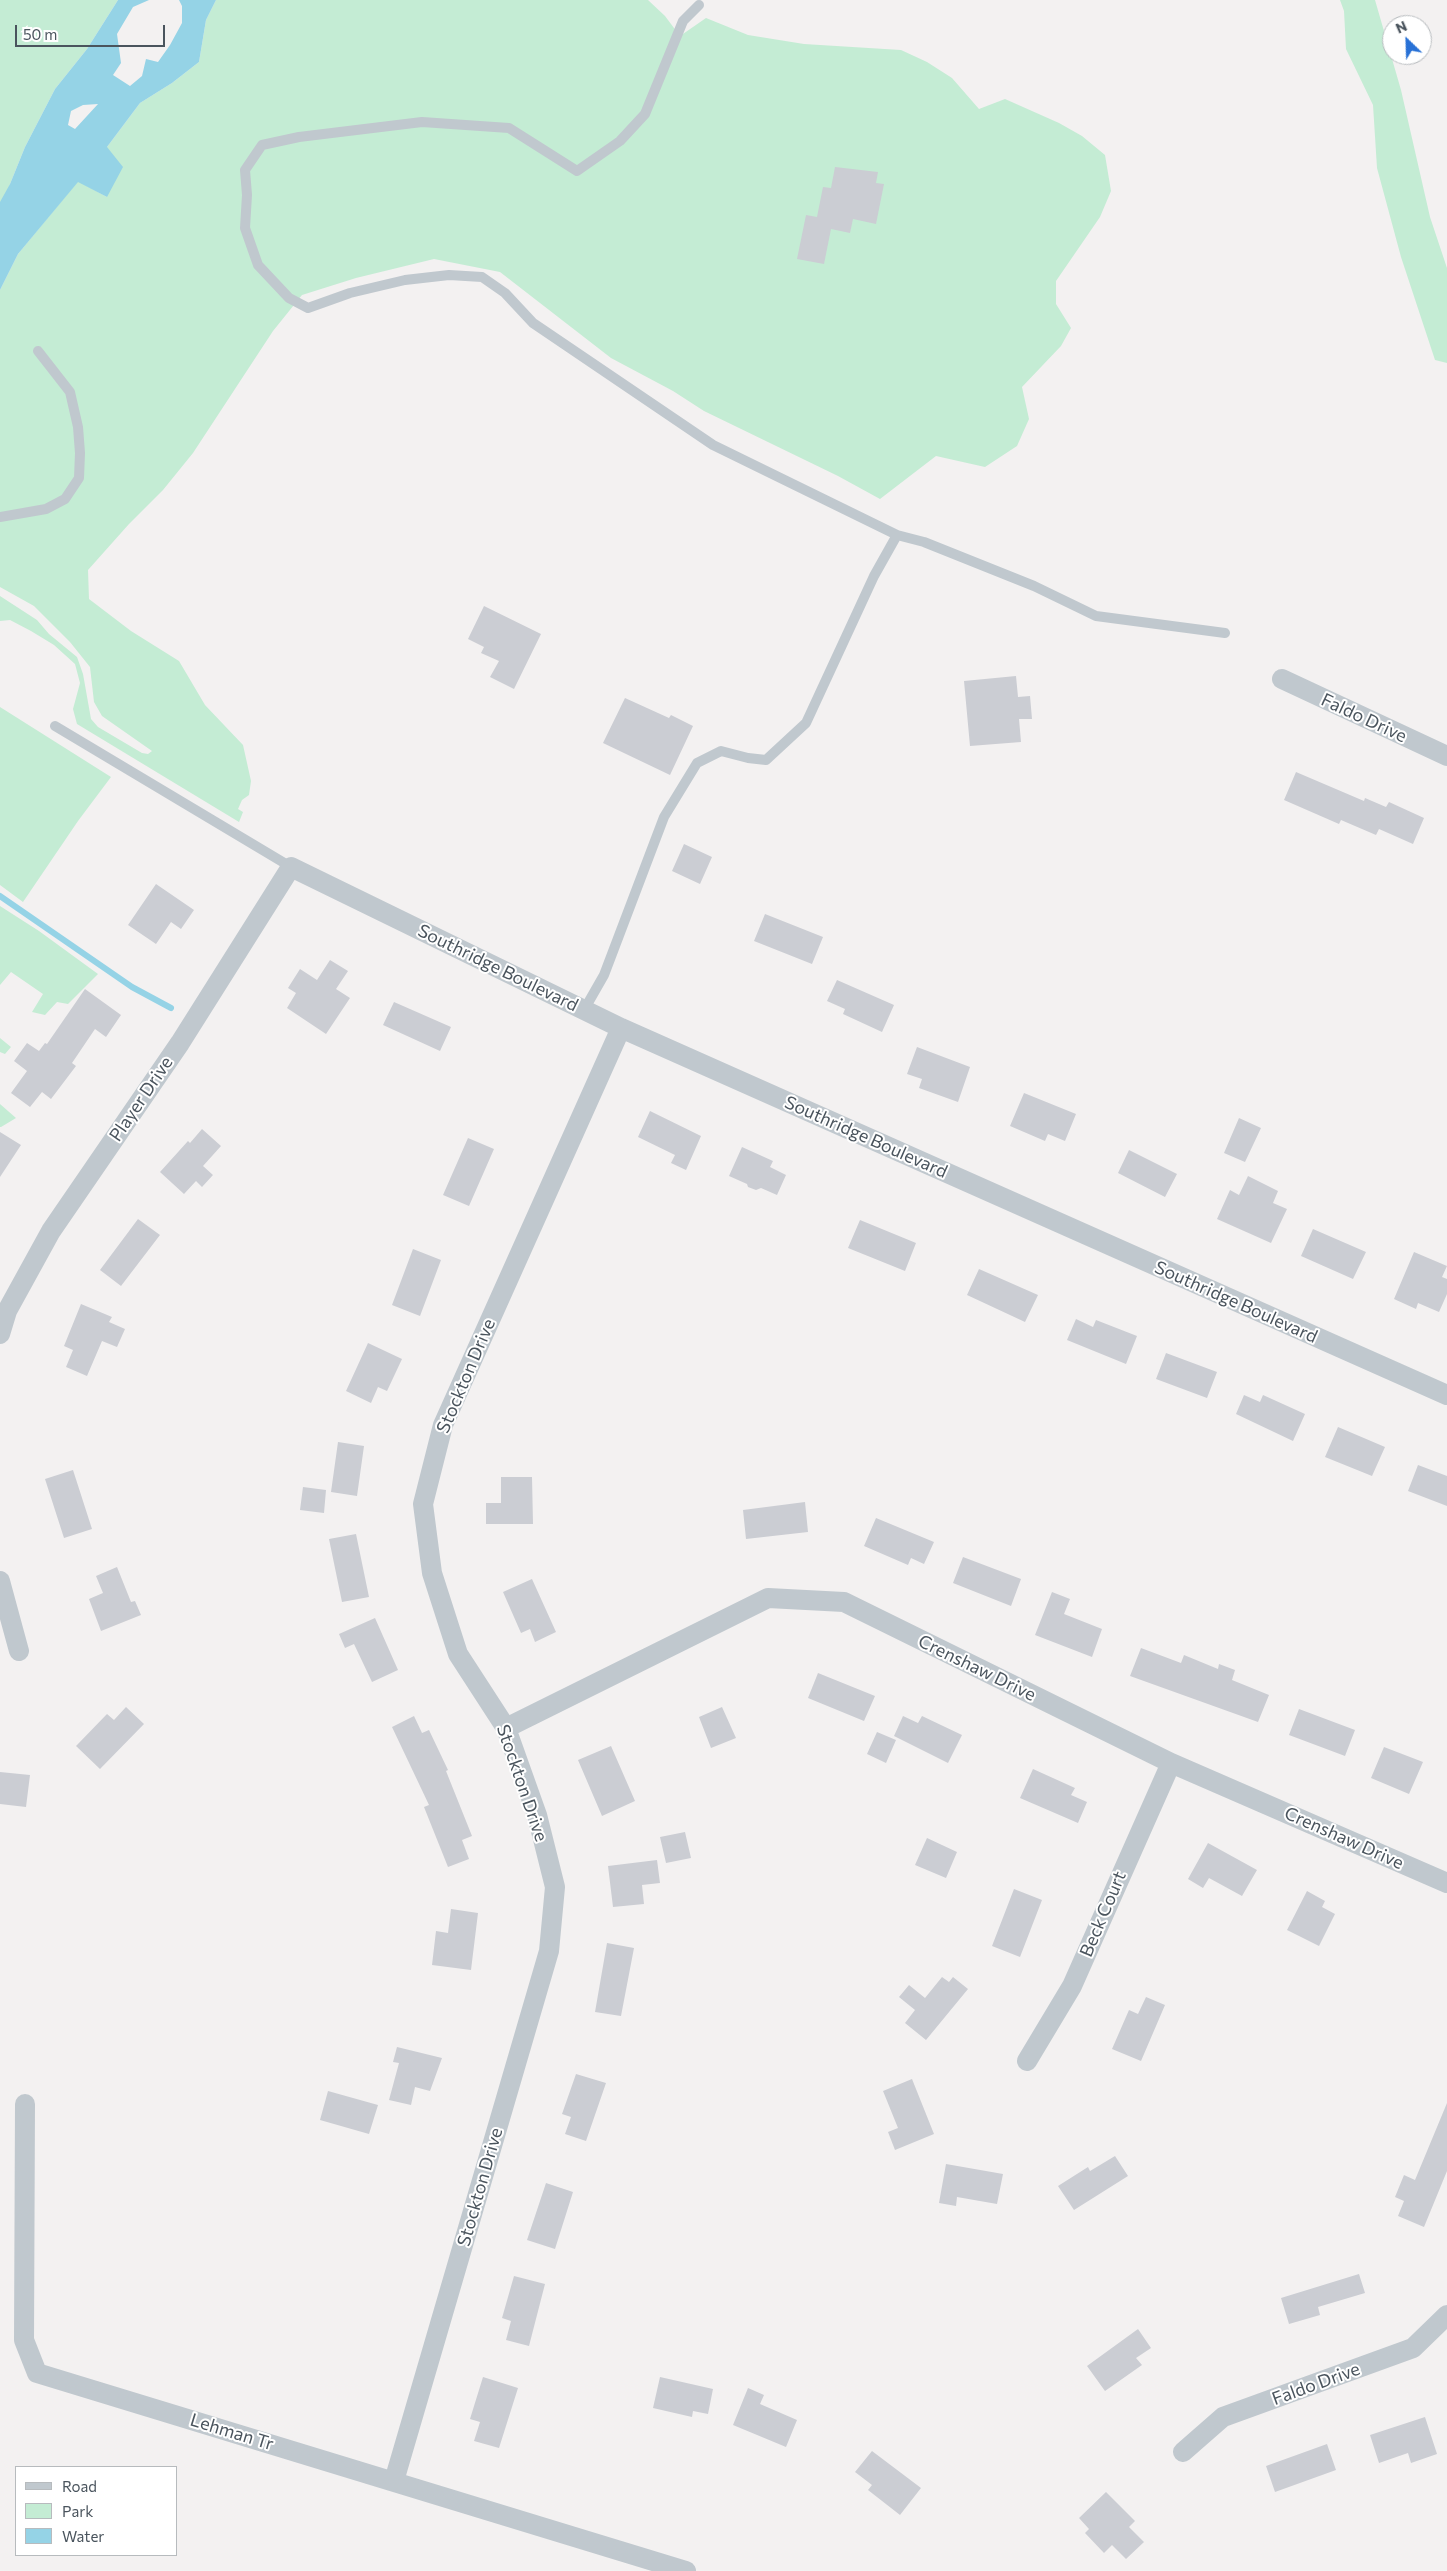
<!DOCTYPE html>
<style>
body{margin:0}
#map{position:relative;width:1447px;height:2571px;overflow:hidden;background:#f3f1f1;font-family:Commissioner,sans-serif}
canvas{display:block}
.legend{position:absolute;left:15px;top:2466px;width:162px;height:90px;box-sizing:border-box;background:#fff;border:1px solid #b7bbbe;margin:0;padding:6px 9px;list-style:none;font-size:15px;color:#4a545d}
.legend li{display:flex;align-items:center;gap:10px;height:25px}
.legend b{width:25px;border:1px solid #b7bbbe}
.north{position:absolute;left:1382px;top:15px;width:50px;height:50px;box-sizing:border-box;background:#fff;border:1px solid #b7bbbe;border-radius:50%;rotate:336deg;font-size:14px;font-weight:700;line-height:20px;text-align:center;color:#4a545d}
.north::after{content:'';display:block;margin:auto;width:18px;height:22px;background:#2871d6;clip-path:polygon(50% 0,100% 100%,50% 72%,0 100%)}
.scale{position:absolute;left:15px;top:25px;width:150px;height:22px;box-sizing:border-box;border:2px solid #4a545d;border-top:0;padding-left:6px;font-size:15px;line-height:18px;white-space:nowrap;color:#4a545d;-webkit-text-stroke:4px #fff;paint-order:stroke}
</style>
<div id="map">
<canvas width="1447" height="2571"></canvas>
<ul class="legend">
<li><b style="height:6px;background:#c0c8ce"></b>Road</li>
<li><b style="height:14px;background:#c4ecd4"></b>Park</li>
<li><b style="height:14px;background:#95d3e6"></b>Water</li>
</ul>
<div class="north">N</div>
<div class="scale">50 m</div>
</div>
<script>
const ctx = document.querySelector('canvas').getContext('2d');
ctx.lineJoin = 'round';
function fill(path, color) {
  ctx.fillStyle = color;
  ctx.fill(path, 'evenodd');
}
function toPath(rows) {
  const path = new Path2D();
  for (const r of rows) {
    path.moveTo(r[0], r[1]);
    for (let i = 2; i < r.length; i += 2) path.lineTo(r[i], r[i + 1]);
  }
  return path;
}
function trace(path, color, width, dash) {
  ctx.strokeStyle = color;
  ctx.lineWidth = width;
  ctx.lineCap = dash ? 'butt' : 'round';
  ctx.setLineDash(dash || []);
  ctx.stroke(path);
}
function drawText(font, color, halo, rows, align = 'center') {
  ctx.font = font + ' Commissioner,sans-serif';
  ctx.lineWidth = 4;
  ctx.setLineDash([]);
  ctx.textBaseline = 'middle';
  ctx.strokeStyle = halo;
  ctx.fillStyle = color;
  for (const [text, x, y, turn = 0] of rows) {
    ctx.save();
    ctx.translate(x, y);
    ctx.rotate((+turn || 0) * Math.PI / 180);
    ctx.textAlign = isNaN(turn) ? turn : align;
    if (halo) ctx.strokeText(text, 0, 0);
    ctx.fillText(text, 0, 0);
    ctx.restore();
  }
}
fill(toPath([
 [0,0,118,0,87,49,55,89,25,147,10,184,0,224],
 [216,0,648,0,665,16,680,36,706,18,748,35,804,44,901,50,927,62,952,78,979,109,1005,99,1059,123,1082,136,1105,155,1111,191,1100,217,1056,281,1056,304,1071,328,1061,346,1022,387,1029,419,1017,446,985,467,936,456,880,499,838,476,704,411,673,391,611,358,500,272,434,259,356,278,302,295,273,331,193,453,163,490,129,524,88,570,89,599,131,631,179,661,205,705,243,745,251,781,249,795,242,800,238,809,243,812,239,822,77,724,73,709,80,683,75,664,54,645,31,631,10,620,0,621,0,596,37,620,49,634,77,657,83,674,91,719,98,727,142,753,148,754,152,751,102,716,94,702,90,667,70,642,34,606,0,587,0,290,18,254,78,181,107,197,107,147,140,103,172,83,199,62,206,20],
 [1340,0,1375,0,1401,90,1430,217,1447,268,1447,363,1435,360,1401,257,1377,168,1373,105,1346,49,1344,11],
 [0,707,111,777,78,821,23,902,0,885],
 [0,906,39,931,98,974,68,1004,57,1002,45,1015,32,1012,43,994,11,972,0,985],
 [0,1038,11,1047,5,1054,0,1052],
 [0,1104,16,1118,1,1127,0,1127]
]), '#c4ecd4');
fill(toPath([
 [118,0,149,0,133,7,117,34,121,63,113,75,130,86,142,76,146,59,158,62,170,45,182,23,182,6,179,0,216,0,206,20,199,62,172,83,140,103,107,147,123,167,107,197,78,182,18,254,0,290,0,202,10,184,25,147,55,89,87,49],
 [98,104,75,129,68,125,71,111,83,105]
]), '#95d3e6');
trace(toPath([
 [0,896,132,987,171,1008]
]), '#95d3e6', 6);
fill(toPath([
 [835,167,878,172,876,183,884,184,876,224,853,219,850,233,831,229,824,264,797,259,806,215,817,217,823,187,831,188],
 [484,606,541,634,514,689,490,677,499,661,481,653,484,647,468,639],
 [1016,676,1018,697,1030,696,1032,719,1019,719,1021,742,970,746,964,681],
 [625,698,669,718,671,715,693,726,670,775,603,743],
 [1296,772,1364,801,1365,798,1386,807,1389,802,1424,818,1413,844,1379,829,1376,835,1341,820,1339,824,1284,800],
 [684,844,712,857,700,884,672,871],
 [156,884,194,910,181,929,171,922,156,944,128,925],
 [765,914,823,937,812,964,754,941],
 [330,960,348,971,336,989,350,998,326,1034,287,1008,296,993,288,988,300,969,317,980],
 [837,980,894,1005,882,1032,843,1014,845,1009,827,1001],
 [85,989,121,1015,106,1037,95,1029,72,1063,76,1066,51,1099,42,1092,30,1107,11,1093,27,1071,14,1061,27,1043,39,1051,45,1043,47,1044],
 [394,1002,451,1027,440,1051,383,1025],
 [917,1047,970,1067,958,1102,919,1088,922,1079,907,1074],
 [1024,1093,1076,1114,1065,1141,1048,1134,1045,1141,1010,1126],
 [650,1111,701,1136,686,1170,671,1163,675,1155,638,1137],
 [1239,1118,1261,1128,1245,1162,1224,1153],
 [202,1129,221,1146,203,1166,213,1175,202,1187,196,1181,184,1194,160,1172,188,1141,190,1143],
 [0,1132,21,1145,0,1177],
 [468,1138,494,1149,469,1206,443,1195],
 [742,1147,773,1161,770,1167,786,1175,777,1195,761,1188,756,1190,748,1187,747,1184,729,1176],
 [1129,1150,1177,1174,1165,1197,1118,1173],
 [1248,1176,1278,1191,1273,1203,1287,1209,1271,1243,1217,1219,1230,1190,1239,1195],
 [138,1219,160,1235,121,1286,100,1270],
 [860,1220,916,1243,905,1271,848,1248],
 [1313,1229,1366,1252,1353,1279,1301,1256],
 [413,1249,441,1260,420,1316,392,1305],
 [1414,1252,1447,1266,1442,1277,1447,1279,1447,1294,1439,1312,1418,1303,1416,1309,1394,1299],
 [979,1269,1038,1295,1025,1322,967,1295],
 [81,1304,112,1317,109,1322,125,1329,117,1347,102,1341,87,1376,66,1367,73,1350,64,1346],
 [1076,1319,1093,1327,1096,1320,1137,1336,1126,1364,1067,1340],
 [368,1343,402,1359,387,1391,378,1387,371,1403,346,1391],
 [1166,1353,1217,1372,1207,1398,1156,1379],
 [1244,1395,1260,1402,1263,1395,1305,1414,1293,1441,1236,1414],
 [1338,1427,1385,1447,1372,1476,1325,1457],
 [338,1442,364,1446,357,1496,331,1492],
 [1418,1465,1447,1476,1447,1506,1408,1491],
 [73,1470,92,1529,64,1538,45,1479],
 [501,1477,532,1477,533,1524,486,1524,486,1503,501,1503],
 [303,1487,326,1490,324,1513,300,1510],
 [805,1502,808,1532,746,1539,743,1510],
 [876,1518,934,1542,924,1564,911,1558,908,1565,864,1546],
 [356,1534,369,1597,342,1602,329,1539],
 [963,1557,1021,1579,1011,1606,953,1583],
 [117,1567,131,1602,135,1601,141,1615,101,1631,89,1599,103,1593,96,1576],
 [532,1579,556,1632,535,1642,530,1629,521,1633,503,1592],
 [1052,1592,1070,1599,1064,1614,1102,1629,1092,1657,1035,1635],
 [375,1618,398,1670,372,1682,354,1644,345,1648,339,1634],
 [1141,1648,1181,1663,1184,1655,1218,1669,1219,1664,1235,1670,1232,1680,1269,1695,1258,1722,1130,1676],
 [818,1673,875,1696,864,1721,808,1698],
 [126,1707,144,1724,100,1769,76,1746,107,1714,114,1720],
 [722,1707,736,1738,711,1748,699,1717],
 [1299,1709,1355,1730,1345,1756,1289,1735],
 [414,1716,422,1733,429,1730,448,1770,446,1771,472,1836,462,1840,469,1859,448,1867,424,1807,429,1805,392,1727],
 [903,1716,918,1723,922,1716,962,1735,948,1763,894,1736],
 [877,1732,896,1740,886,1763,867,1754],
 [611,1746,635,1801,602,1816,578,1760],
 [1384,1747,1423,1762,1409,1794,1371,1778],
 [1033,1769,1075,1788,1071,1795,1087,1802,1078,1823,1020,1798],
 [0,1772,30,1775,26,1807,0,1804],
 [685,1832,691,1858,666,1863,660,1837],
 [927,1838,957,1852,946,1878,915,1865],
 [1208,1843,1257,1870,1242,1896,1209,1878,1203,1888,1188,1879],
 [657,1860,660,1883,642,1885,644,1904,613,1907,608,1866],
 [1014,1889,1042,1900,1020,1957,992,1946],
 [1307,1891,1325,1901,1322,1907,1335,1914,1319,1946,1287,1930],
 [451,1909,478,1913,471,1970,432,1965,436,1931,448,1933],
 [607,1943,634,1948,621,2016,595,2012],
 [942,1977,949,1982,953,1977,968,1989,926,2040,905,2023,915,2010,899,1997,909,1985,925,1998],
 [1146,1997,1165,2005,1141,2061,1112,2049,1129,2010,1138,2014],
 [397,2047,442,2058,430,2091,415,2087,411,2105,389,2100,399,2063,393,2062],
 [576,2074,606,2083,586,2141,565,2134,571,2117,562,2114],
 [912,2079,934,2134,895,2150,888,2132,898,2128,883,2091],
 [328,2091,378,2105,369,2134,320,2120],
 [1447,2103,1447,2171,1424,2227,1398,2216,1404,2201,1395,2197,1404,2175,1415,2180],
 [1115,2156,1128,2176,1074,2210,1058,2186,1088,2167,1090,2171],
 [946,2164,1003,2174,997,2204,957,2197,956,2206,939,2203],
 [546,2183,573,2192,555,2249,527,2240],
 [1359,2274,1365,2293,1318,2307,1320,2315,1289,2324,1281,2298],
 [514,2276,545,2284,529,2346,506,2340,511,2321,502,2318],
 [1138,2329,1151,2348,1136,2358,1142,2365,1105,2391,1087,2366],
 [483,2377,518,2388,499,2448,474,2441,480,2422,470,2419],
 [660,2377,713,2389,708,2414,693,2411,692,2417,653,2408],
 [748,2388,764,2395,760,2404,797,2420,786,2447,733,2425],
 [1425,2417,1437,2454,1411,2463,1408,2453,1379,2463,1370,2435],
 [1327,2444,1336,2470,1275,2492,1266,2466],
 [872,2451,921,2488,900,2515,868,2490,872,2485,855,2472],
 [1106,2492,1135,2521,1129,2527,1144,2542,1126,2559,1112,2545,1104,2553,1085,2533,1089,2529,1079,2518]
]), '#cbcdd3');
trace(toPath([
 [699,5,683,21,645,114,620,141,577,171,509,128,422,122,299,137,262,145,245,170,247,195,245,228,258,265,289,298,308,308,350,293,405,280,449,275,482,277,505,293,533,323,713,445,897,535],
 [0,517,46,509,65,499,79,478,80,453,78,427,70,392,38,351],
 [55,726,291,867],
 [584,1010,604,975,664,817,697,763,721,751,748,758,766,760,806,723,874,576,897,535,924,542,1034,586,1096,616,1225,633]
]), '#c0c8ce', 10);
trace(toPath([
 [1282,679,1447,756],
 [0,1334,7,1311,51,1231,180,1043,291,867,621,1028,1447,1395],
 [0,1581,19,1651],
 [506,1728,768,1598,844,1602,1171,1763,1447,1883],
 [1027,2061,1072,1986,1171,1763],
 [25,2104,24,2340,37,2373,686,2571],
 [1183,2452,1223,2417,1413,2348,1447,2315],
 [394,2481,549,1951,555,1887,537,1815,506,1728,458,1654,432,1573,423,1504,443,1425,621,1028]
]), '#c0c8ce', 20);
drawText('18px', '#4a545d', '#fff', [
 ["Faldo Drive",1364,718,25],
 ["Southridge Boulevard",498,968,26],
 ["Player Drive",141,1099,-56],
 ["Southridge Boulevard",866,1137,24],
 ["Southridge Boulevard",1236,1302,24],
 ["Stockton Drive",466,1376,-67],
 ["Crenshaw Drive",977,1668,26],
 ["Stockton Drive",522,1783,71],
 ["Crenshaw Drive",1344,1838,24],
 ["Beck Court",1103,1914,-67],
 ["Stockton Drive",480,2187,-74],
 ["Faldo Drive",1316,2384,-20],
 ["Lehman Tr",232,2432,17]
]);
</script>
